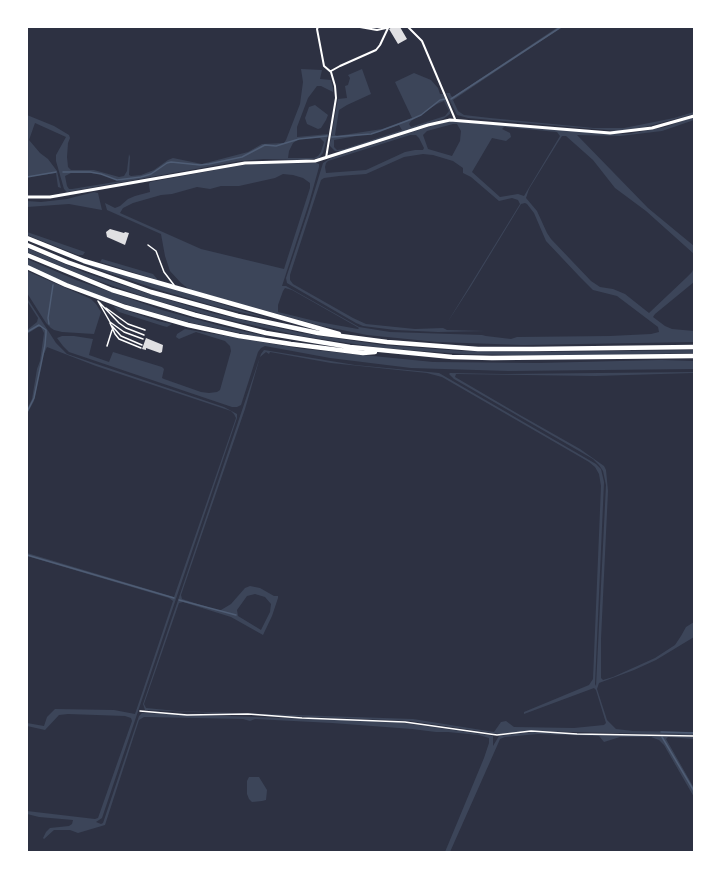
<!DOCTYPE html>
<style>
body{margin:0}
#map{position:relative;width:721px;height:879px;overflow:hidden;background:#2d3142;font-family:"IBM Plex Serif",serif}
canvas{display:block}
.frame{position:absolute;inset:0;border:28px solid #fff;pointer-events:none}
</style>
<div id="map">
<canvas width="721" height="879"></canvas>
<div class="frame"></div>
</div>
<script>
const ctx = document.querySelector('canvas').getContext('2d');
ctx.lineJoin = 'round';
function fill(path, color) {
  ctx.fillStyle = color;
  ctx.fill(path, 'evenodd');
}
function toPath(rows) {
  const path = new Path2D();
  for (const r of rows) {
    path.moveTo(r[0], r[1]);
    for (let i = 2; i < r.length; i += 2) path.lineTo(r[i], r[i + 1]);
  }
  return path;
}
function trace(path, color, width, dash) {
  ctx.strokeStyle = color;
  ctx.lineWidth = width;
  ctx.lineCap = dash ? 'butt' : 'round';
  ctx.setLineDash(dash || []);
  ctx.stroke(path);
}
fill(toPath([
 [558,27,562,27,453,100,458,111,464,115,490,118,594,128,624,128,674,118,694,112,694,114,645,127,618,131,468,118,457,115,446,93,450,93,451,96,453,97],
 [301,69,322,70,320,79,331,80,333,88,333,92,321,86,317,86,308,98,297,127,297,137,328,134,323,153,319,158,306,160,264,159,240,161,67,192,64,189,56,161,56,155,66,137,35,123,29,140,40,153,48,159,57,171,61,188,58,187,56,173,27,177,27,115,54,126,69,135,70,138,68,143,67,157,68,167,71,170,94,170,119,177,124,176,127,171,129,154,130,157,129,175,131,176,141,175,154,170,168,160,173,158,202,164,248,152,262,144,284,143,286,140,300,104,303,82],
 [320,138,324,142,321,152,318,156,314,158,288,158,289,151,293,143,299,139],
 [71,173,91,173,101,174,121,181,72,189,69,189,67,186,65,176],
 [362,69,371,94,347,105,339,110,335,135,337,136,382,129,412,118,395,82,414,73,431,80,438,88,440,94,443,94,450,111,450,114,443,119,343,151,335,151,330,146,330,143,338,99,347,98,345,86,348,85,350,78,348,75],
 [444,101,449,111,445,116,411,127,409,124,411,121,437,104],
 [399,125,402,130,344,149,337,150,334,147,334,140,374,133],
 [315,105,328,115,326,120,321,128,318,129,307,124,305,118,309,107],
 [694,117,694,120,662,131,620,136,577,135,648,208,694,246,694,254,646,211,615,188,593,160,566,136,562,136,558,142,529,189,526,198,537,211,547,233,551,239,591,281,600,287,613,289,625,294,649,313,686,278,692,272,694,267,694,282,655,314,653,317,665,326,672,329,694,331,694,342,523,345,437,342,367,335,322,326,190,290,181,283,170,271,165,256,161,234,107,210,105,203,115,208,120,206,128,199,135,196,150,192,149,184,150,182,237,166,251,164,317,163,319,164,319,167,309,203,282,286,286,286,359,327,390,332,482,335,486,336,511,339,517,337,610,336,651,334,659,332,658,327,617,296,593,290,579,276,546,241,534,213,527,204,525,203,521,204,471,286,447,323,520,204,518,200,512,198,499,201,471,177,463,173,463,168,453,161,433,155,423,154,404,157,366,174,339,176,324,178,321,180,290,275,290,280,293,284,353,318,366,324,415,329,443,328,447,330,486,331,438,332,395,330,363,326,356,323,292,286,287,283,286,278,308,212,323,163,331,158,434,125,452,121,612,134,628,134,665,127],
 [453,124,457,124,461,131,460,141,452,156,428,149,423,135,427,131],
 [504,127,557,132,560,136,524,196,518,194,500,197,472,172,492,138,506,141,511,137,510,133,502,129],
 [410,135,416,135,419,138,424,148,423,150,415,150,405,152,366,170,326,173,325,167,326,163,328,161],
 [283,174,293,175,303,178,310,183,310,188,284,269,201,249,120,213,123,208,133,203,161,195,172,194,197,187,210,189,221,186,239,186,275,178],
 [285,288,292,290,359,328,358,329,319,322,278,312,278,305,283,291],
 [94,192,98,193,102,210,69,204,27,207,27,201,41,202,67,199],
 [27,232,85,252,83,255,78,255,27,235],
 [27,248,86,273,152,295,212,313,301,333,382,345,463,351,533,352,694,350,694,353,559,356,463,354,382,348,301,336,211,316,151,299,84,276,27,252],
 [63,255,106,269,274,320,214,306,156,289,97,269],
 [27,259,76,280,162,310,221,326,265,336,264,338,192,323,137,308,92,293,45,274,27,265],
 [102,259,153,274,158,280,100,262],
 [27,271,91,299,96,304,101,312,94,334,62,332,54,330,51,328,46,323,27,293],
 [27,298,56,343,67,354,224,407,237,414,237,418,102,818,96,822,101,824,103,823,139,716,142,713,398,722,488,735,493,736,493,746,499,736,532,732,694,737,694,739,668,737,666,739,694,788,694,797,664,745,659,740,651,737,620,737,604,742,599,736,538,734,505,737,500,739,497,746,450,852,445,852,484,758,489,743,489,738,479,735,448,732,436,732,412,729,332,723,255,719,250,721,243,719,148,717,144,717,139,720,105,825,78,833,70,830,54,830,44,839,43,838,46,832,50,828,69,826,72,824,73,820,39,817,27,814,27,811,95,819,98,818,132,721,131,718,125,716,68,714,59,715,45,730,27,726,27,723,44,726,47,717,55,709,114,710,135,714,173,601,169,598,27,556,27,553,174,597,236,418,234,414,231,411,96,366,47,347,42,358,34,401,27,414,27,409,32,399,37,369,40,361,44,333,41,327,38,327,27,334,27,330,37,322,38,318,27,301],
 [113,306,158,321,172,324,167,327,163,326,119,312],
 [185,329,303,349,433,362,538,363,661,360,694,361,694,369,509,371,411,368,330,358,265,346,261,348,258,352,241,405,237,407,232,407,69,352,63,346,57,338,62,336,74,336,93,339,89,355,109,362,113,352,162,367,164,369,162,378,164,379,201,392,209,393,217,392,220,390,231,351,230,346,225,341,196,332,179,339,176,337,177,334],
 [264,350,355,365,439,373,596,464,601,469,604,482,595,684,596,686,606,485,603,471,599,465,593,459,454,379,449,374,450,373,504,374,694,372,694,373,595,376,456,374,455,377,520,415,580,449,604,466,606,470,608,491,601,639,601,678,603,680,613,677,655,658,675,645,681,636,686,627,694,622,694,637,656,660,634,670,599,683,597,689,607,720,616,729,633,731,694,732,694,735,533,731,499,734,410,721,145,710,143,704,261,354],
 [266,352,269,354,270,352,331,363,427,373,442,377,589,462,595,467,599,474,601,486,593,679,589,685,524,712,524,714,594,688,596,690,606,723,604,725,574,728,514,727,506,721,501,722,494,732,413,719,177,711,146,708,144,704,179,603,183,602,231,617,263,635,272,616,278,598,278,596,274,596,260,588,250,586,245,588,231,604,221,610,217,610,182,599,181,595,245,409,260,357],
 [255,594,265,597,271,604,270,612,261,630,238,616,237,610,247,596],
 [249,777,259,777,267,790,266,800,262,801,252,802,249,799,247,794,247,781]
]), '#3c4559');
trace(toPath([
 [451,99,561,27],
 [332,137,371,134,380,131,412,119,421,115,440,100,445,99],
 [63,172,90,172,101,174,117,180,141,177,151,174,167,163,171,162,200,165,209,164,242,157,265,145,276,146,299,139,327,136],
 [27,177,56,172],
 [49,324,48,318,53,285],
 [27,332,39,325,46,330,46,333,45,345,34,398,27,412],
 [27,555,174,598],
 [179,600,236,615],
 [661,732,694,733],
 [662,737,694,791]
]), '#4f5d75', 1.5);
fill(toPath([
 [392,27,397,28,400,27,407,39,398,44,389,29],
 [110,229,124,233,125,232,129,233,125,245,107,237,106,232],
 [146,338,163,345,162,352,160,353,146,348,146,350,142,349]
]), '#e0e0e3');
trace(toPath([
 [140,711,187,715,248,714,302,718,405,722,497,735,531,731,577,734,694,736]
]), '#fff', 1.5);
trace(toPath([
 [148,245,156,251,164,272,174,285],
 [98,301,110,322,124,332,143,339],
 [99,302,119,323,126,328,144,335],
 [106,308,128,324,145,330],
 [110,323,115,334,119,339,141,348],
 [112,326,121,336,142,345],
 [107,346,112,330]
]), '#fff', 1.5);
trace(toPath([
 [318,27,317,29,324,66,331,72,335,86,336,98,326,158],
 [360,27,377,30,386,28],
 [408,27,422,41,455,119],
 [331,71,340,66,376,50,380,45,388,28]
]), '#fff', 2);
trace(toPath([
 [27,197,50,197,245,163,315,161,428,125,450,120,610,133,652,128,694,116]
]), '#fff', 3);
trace(toPath([
 [27,238,84,261,131,275,339,334],
 [27,245,67,262,151,292,238,316,318,333,387,342,478,349,533,349,694,347],
 [27,255,112,290,195,315,266,333,350,347,452,357,492,358,694,356],
 [27,267,66,285,125,307,188,325,239,336,291,344,363,353,375,352]
]), '#fff', 4.5);
</script>
